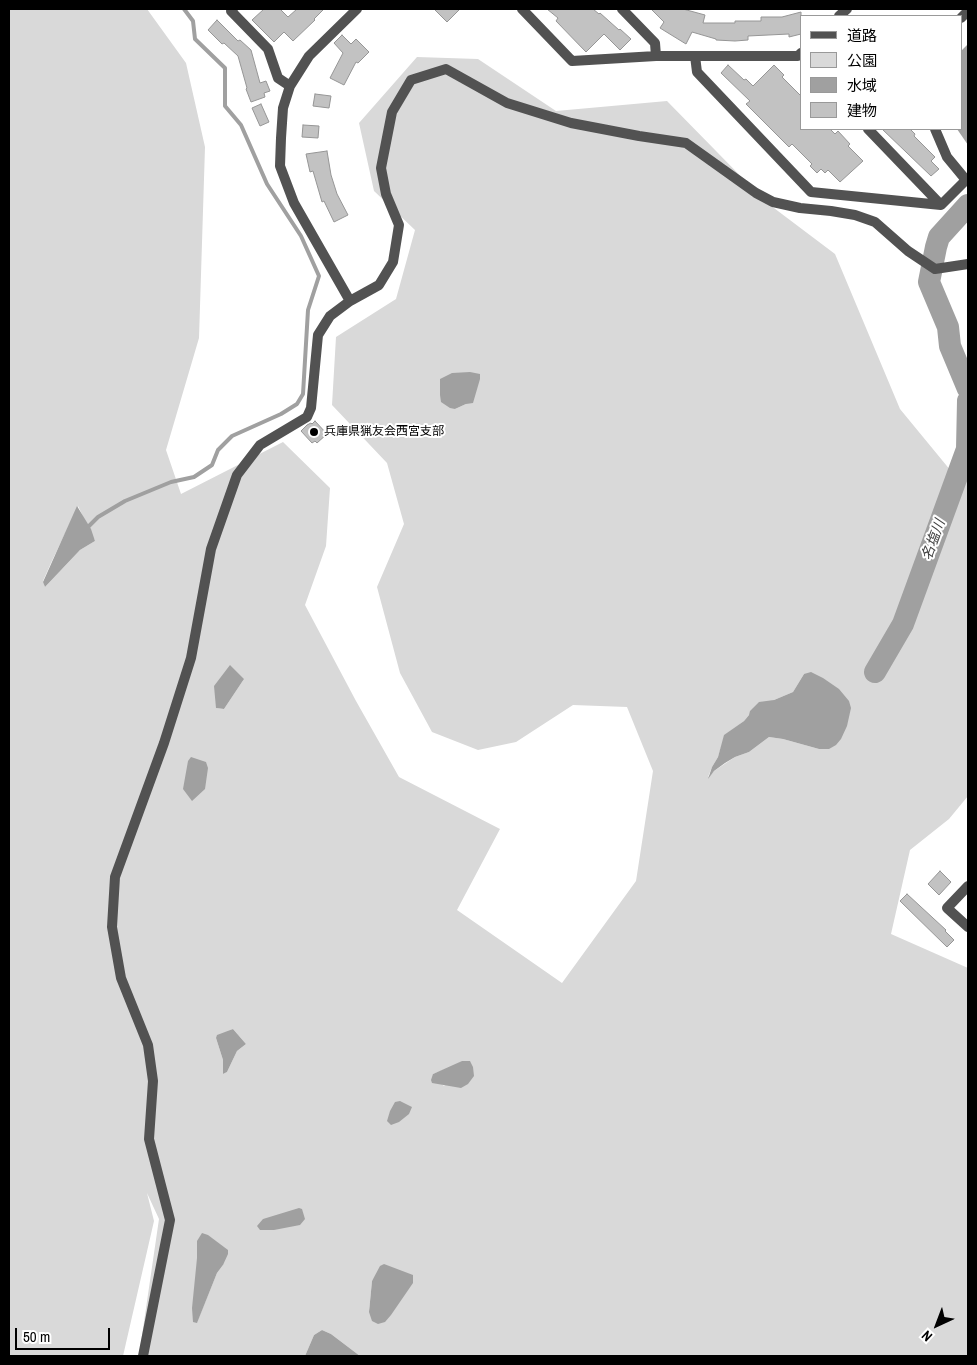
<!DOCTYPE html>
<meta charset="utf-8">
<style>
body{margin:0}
#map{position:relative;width:977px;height:1365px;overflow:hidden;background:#fff;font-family:"Archivo Narrow","Noto Sans JP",sans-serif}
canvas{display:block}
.frame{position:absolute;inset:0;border:10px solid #000;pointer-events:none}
.legend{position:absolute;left:800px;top:15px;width:162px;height:115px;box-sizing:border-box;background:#fff;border:1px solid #999;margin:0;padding:6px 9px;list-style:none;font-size:15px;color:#000}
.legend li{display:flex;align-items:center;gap:10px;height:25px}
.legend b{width:25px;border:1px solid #999}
.north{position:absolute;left:912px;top:1300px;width:50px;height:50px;-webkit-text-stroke:4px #fff;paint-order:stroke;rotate:223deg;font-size:14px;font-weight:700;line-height:20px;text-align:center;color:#000}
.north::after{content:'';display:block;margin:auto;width:18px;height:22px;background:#000;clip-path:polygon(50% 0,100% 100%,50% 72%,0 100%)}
.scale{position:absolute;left:15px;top:1328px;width:95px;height:22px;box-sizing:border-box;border:2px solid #000;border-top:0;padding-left:6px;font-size:15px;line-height:18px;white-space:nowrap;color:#000;-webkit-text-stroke:4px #fff;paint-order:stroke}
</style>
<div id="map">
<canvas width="977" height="1365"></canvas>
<div class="frame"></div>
<ul class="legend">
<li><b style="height:6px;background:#525252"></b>道路</li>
<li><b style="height:14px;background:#d9d9d9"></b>公園</li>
<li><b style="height:14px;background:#a0a0a0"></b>水域</li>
<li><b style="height:14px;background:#c2c2c2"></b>建物</li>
</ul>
<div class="north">N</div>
<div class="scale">50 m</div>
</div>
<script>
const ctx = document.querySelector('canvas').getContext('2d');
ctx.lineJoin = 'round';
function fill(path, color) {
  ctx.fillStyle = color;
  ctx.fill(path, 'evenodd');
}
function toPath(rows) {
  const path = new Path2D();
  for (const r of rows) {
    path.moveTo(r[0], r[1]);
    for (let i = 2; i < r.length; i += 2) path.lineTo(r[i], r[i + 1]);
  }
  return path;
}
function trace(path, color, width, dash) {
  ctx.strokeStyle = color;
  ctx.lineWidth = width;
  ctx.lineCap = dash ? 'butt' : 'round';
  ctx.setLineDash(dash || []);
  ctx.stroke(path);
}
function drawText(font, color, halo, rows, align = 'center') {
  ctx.font = font + ' "Archivo Narrow","Noto Sans JP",sans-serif';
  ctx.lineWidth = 4;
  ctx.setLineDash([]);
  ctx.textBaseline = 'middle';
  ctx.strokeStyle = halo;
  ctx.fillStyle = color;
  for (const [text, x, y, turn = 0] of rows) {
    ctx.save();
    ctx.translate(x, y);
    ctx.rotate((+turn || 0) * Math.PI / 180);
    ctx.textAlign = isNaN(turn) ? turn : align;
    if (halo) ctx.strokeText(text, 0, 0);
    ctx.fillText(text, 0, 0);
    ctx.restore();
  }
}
fill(toPath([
 [9,9,147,9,186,63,205,147,199,338,166,450,181,494,283,442,330,488,326,546,305,605,356,701,399,777,500,829,457,910,562,983,636,881,653,771,627,707,573,705,516,742,478,750,432,732,400,673,377,587,404,524,387,463,332,405,336,337,396,299,415,230,374,191,359,123,417,57,478,59,556,111,667,101,766,202,835,254,900,409,951,471,968,469,968,796,949,819,910,850,891,934,968,968,968,1356,360,1356,331,1334,322,1330,314,1335,305,1356,139,1356,159,1219,147,1193,154,1221,123,1356,9,1356],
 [452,373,466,404,455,409],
 [78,506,95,541,80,550,45,587,43,581,51,563],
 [804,674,819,749,783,739,769,737,749,752,735,757,714,771,708,777,712,767,718,757,725,735,744,721,749,715,774,700,793,692],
 [244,679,224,709,216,708],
 [233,1029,246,1044,237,1051,227,1072,223,1074,223,1060,216,1038],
 [462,1061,444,1086,433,1074,456,1065],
 [197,1241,223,1265,217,1273,197,1322],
 [384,1264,369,1312,372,1281]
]), '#d9d9d9');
fill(toPath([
 [968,44,968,145,957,129,961,129,961,51],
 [470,372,480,374,480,379,473,403,466,404,455,409,450,408,441,402,440,395,440,379,452,373],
 [77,506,91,529,95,541,80,550,45,587,43,582],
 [230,665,244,679,224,709,216,708,214,686],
 [811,672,823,678,839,689,849,701,851,708,847,726,841,739,836,745,829,749,819,749,783,739,769,737,749,752,735,757,725,763,714,771,708,779,712,767,718,757,724,735,744,721,749,715,750,711,759,702,774,700,793,692,804,674],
 [191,757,206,762,208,768,205,789,192,801,183,789,188,761],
 [233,1029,246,1044,237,1051,227,1072,223,1074,223,1060,216,1038,217,1035],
 [462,1061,470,1061,473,1067,474,1076,468,1084,461,1088,432,1083,431,1080,433,1074],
 [400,1101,412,1107,409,1114,399,1122,391,1125,387,1121,390,1111,395,1102],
 [299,1208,302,1209,305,1219,300,1225,274,1230,260,1230,257,1226,263,1219],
 [202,1233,208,1235,228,1250,228,1254,223,1265,217,1273,197,1323,193,1322,192,1308,197,1258,197,1241],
 [384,1264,413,1275,413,1283,391,1315,385,1322,378,1324,372,1321,369,1312,372,1281,380,1266],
 [322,1330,331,1334,360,1356,305,1356,314,1335]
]), '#a0a0a0');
trace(toPath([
 [86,529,98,517,125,501,171,482,194,477,212,465,218,450,232,436,281,414,297,404,303,394,308,310,319,276,301,236,267,184,241,125,225,106,225,68,195,39,193,21,184,9]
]), '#a0a0a0', 4);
trace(toPath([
 [968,205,939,237,936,247,929,282,948,327,950,346,968,389],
 [875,672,903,624,967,449,968,401]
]), '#a0a0a0', 22);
const building = toPath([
 [264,9,280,9,288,17,297,9,324,9,314,19,315,20,293,41,284,32,274,42,252,20,264,9],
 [434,9,460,9,447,22,434,9],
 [547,9,593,9,599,14,600,13,619,30,620,29,631,39,620,50,604,34,586,52,556,21,558,18,547,9],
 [651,9,683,9,705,15,703,23,735,23,735,21,761,21,761,17,782,17,801,12,801,34,789,37,789,34,748,36,748,40,735,41,716,40,716,39,692,32,686,44,660,28,664,22,651,9],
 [217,20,238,41,240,40,251,50,260,83,266,81,270,91,264,93,265,97,251,102,246,89,247,88,238,56,224,43,222,44,208,30,217,20],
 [342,35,351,44,356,39,369,52,358,63,356,62,344,85,330,78,343,53,334,43,342,35],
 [728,65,744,80,746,79,753,86,774,65,784,75,782,77,801,96,801,129,830,129,835,134,838,131,850,144,848,146,863,161,840,182,828,170,825,173,821,169,817,173,810,166,812,164,792,144,789,147,746,104,750,101,721,73,728,65],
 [315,94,331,96,329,108,313,106,315,94],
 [261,104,269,122,260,126,252,108,261,104],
 [303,125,319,126,318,138,302,137,303,125],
 [882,129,910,129,915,134,914,136,935,157,931,161,939,169,931,176,882,129],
 [327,151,331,175,337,194,348,215,334,222,324,201,322,202,313,171,310,172,306,154,327,151],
 [315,421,327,434,317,443,315,441,312,443,301,431,307,425,311,423,312,424,315,421],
 [940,871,951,882,939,895,928,884,940,871],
 [907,894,946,930,945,931,954,940,947,947,900,901,907,894]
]);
fill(building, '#c2c2c2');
trace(building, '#969696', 1);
trace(toPath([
 [233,9,231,11,268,49,278,78,290,86],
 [522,9,572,61,656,56,798,56,801,53],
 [622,9,655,43,656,56],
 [839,16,847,9],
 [961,18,968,11],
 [695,56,697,72,811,192,941,205,966,180,947,157,935,129],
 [868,129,941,205],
 [350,301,294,203,280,166,281,138,283,108,290,86,309,56,357,9],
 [968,886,947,908,968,927],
 [143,1356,170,1220,149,1139,153,1081,148,1045,121,978,112,927,115,877,164,743,191,658,211,549,237,475,260,445,307,417,311,408,318,335,330,316,350,301,379,285,393,262,399,225,386,194,381,168,392,112,411,80,446,69,507,103,571,123,639,136,686,143,756,193,773,202,800,208,831,211,855,215,875,222,908,251,935,269,968,264]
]), '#525252', 10);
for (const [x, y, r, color] of [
 [314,432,5,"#000"]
]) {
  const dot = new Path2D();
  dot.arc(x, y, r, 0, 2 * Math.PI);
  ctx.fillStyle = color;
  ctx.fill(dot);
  trace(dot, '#fff', 2);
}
drawText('12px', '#000', '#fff', [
 ["兵庫県猟友会西宮支部",324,432]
], 'left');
drawText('italic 14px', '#414141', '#fff', [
 ["名塩川",934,540,-70]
]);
</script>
